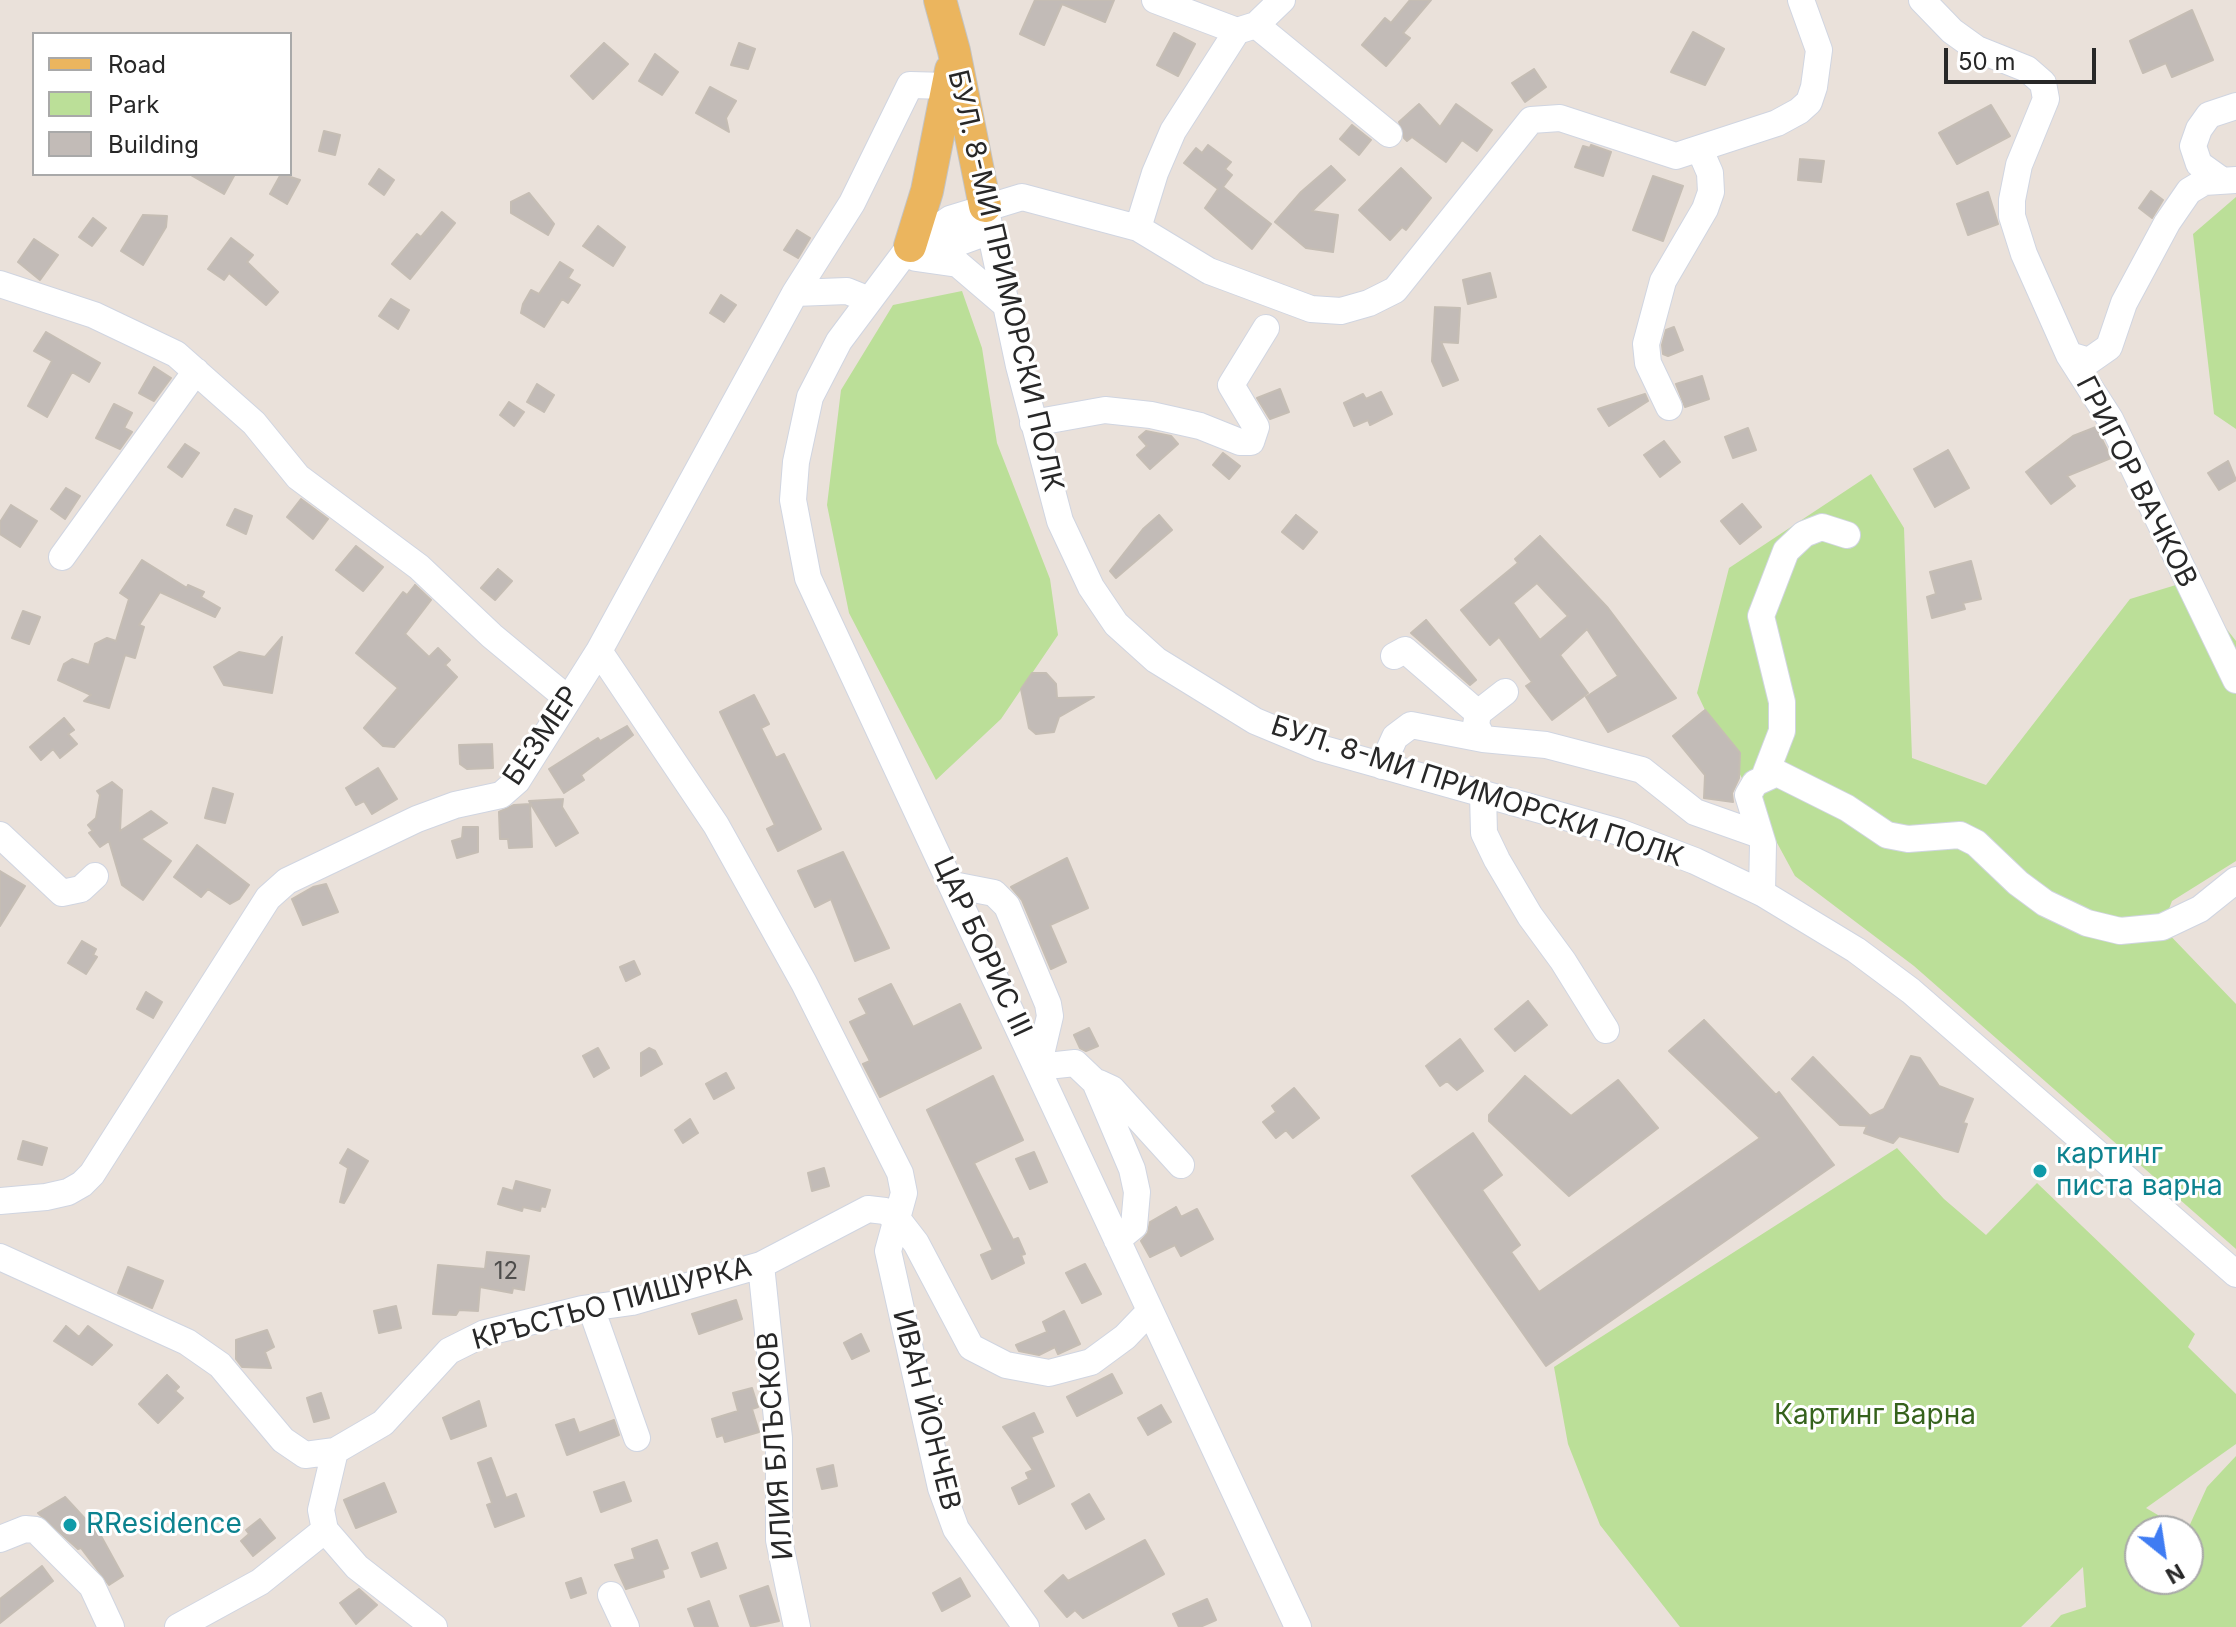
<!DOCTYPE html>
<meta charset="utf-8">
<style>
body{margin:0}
#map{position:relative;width:2236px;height:1627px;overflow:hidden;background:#eae1da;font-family:Inter,sans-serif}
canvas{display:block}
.legend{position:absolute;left:32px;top:32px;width:260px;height:144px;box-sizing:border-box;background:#fff;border:2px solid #a9a9a9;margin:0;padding:10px 14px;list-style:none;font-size:24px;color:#282828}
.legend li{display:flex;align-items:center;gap:16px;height:40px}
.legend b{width:40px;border:2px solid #a9a9a9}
.north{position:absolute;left:2124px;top:1515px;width:80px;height:80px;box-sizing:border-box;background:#fff;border:2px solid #a9a9a9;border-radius:50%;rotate:150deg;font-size:22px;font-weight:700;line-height:32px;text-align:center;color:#282828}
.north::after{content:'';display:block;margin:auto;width:28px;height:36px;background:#3f7cf3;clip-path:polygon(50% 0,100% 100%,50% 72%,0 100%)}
.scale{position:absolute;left:1944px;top:48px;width:152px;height:36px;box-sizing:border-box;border:4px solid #282828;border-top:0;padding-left:10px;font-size:24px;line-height:28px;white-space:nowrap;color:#282828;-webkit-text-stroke:6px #fff;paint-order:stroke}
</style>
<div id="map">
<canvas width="2236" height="1627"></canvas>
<ul class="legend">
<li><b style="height:10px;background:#ebb55e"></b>Road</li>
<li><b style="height:22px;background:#bbdf98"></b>Park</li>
<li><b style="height:22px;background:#c2bbb7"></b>Building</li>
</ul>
<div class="north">N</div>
<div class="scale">50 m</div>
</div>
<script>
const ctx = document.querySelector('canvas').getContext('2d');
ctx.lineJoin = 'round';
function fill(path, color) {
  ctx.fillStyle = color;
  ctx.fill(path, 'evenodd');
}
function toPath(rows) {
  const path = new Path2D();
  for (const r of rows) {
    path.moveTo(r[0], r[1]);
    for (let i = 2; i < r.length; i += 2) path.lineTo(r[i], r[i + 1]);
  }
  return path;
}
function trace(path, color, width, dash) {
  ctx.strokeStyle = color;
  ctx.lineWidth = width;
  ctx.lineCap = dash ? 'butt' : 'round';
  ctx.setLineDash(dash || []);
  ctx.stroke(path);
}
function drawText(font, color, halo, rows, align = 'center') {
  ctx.font = font + ' Inter,sans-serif';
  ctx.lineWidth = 6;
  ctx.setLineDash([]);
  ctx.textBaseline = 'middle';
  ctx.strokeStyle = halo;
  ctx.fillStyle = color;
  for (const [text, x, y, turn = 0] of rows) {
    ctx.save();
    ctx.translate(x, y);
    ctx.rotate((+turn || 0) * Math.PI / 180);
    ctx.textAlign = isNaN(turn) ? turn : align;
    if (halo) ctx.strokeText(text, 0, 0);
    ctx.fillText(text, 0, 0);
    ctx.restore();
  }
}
fill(toPath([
 [2236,197,2236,429,2214,414,2193,234],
 [962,291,982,348,997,443,1050,579,1058,635,1001,719,936,780,849,613,827,505,841,390,893,305],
 [1871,474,1904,528,1912,758,1986,785,2130,599,2189,581,2236,641,2236,861,2172,901,2162,927,2236,1004,2236,1249,1914,966,1795,876,1705,710,1697,693,1729,568],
 [1897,1148,1944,1199,1986,1235,2037,1183,2195,1334,2188,1347,2236,1394,2236,1444,2146,1508,2185,1531,2140,1531,2140,1579,2188,1579,2187,1531,2207,1487,2236,1456,2236,1627,2050,1627,2061,1615,2086,1607,2083,1567,2021,1627,1680,1627,1600,1525,1568,1444,1554,1367]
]), '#bbdf98');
const building = toPath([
 [1035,0,1114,0,1105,22,1062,4,1044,45,1020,34,1035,0],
 [1410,0,1431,0,1403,33,1410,38,1386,66,1362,45,1385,18,1391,23,1410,0],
 [2192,10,2213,60,2172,77,2166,63,2143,73,2130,41,2192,10],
 [1693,32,1724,49,1705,85,1671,72,1693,32],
 [1174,33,1195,44,1178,76,1157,65,1174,33],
 [604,43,628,64,593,99,571,76,604,43],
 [739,43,755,49,748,69,731,65,739,43],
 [655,54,678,72,662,95,639,81,655,54],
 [1534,69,1546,87,1525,102,1512,83,1534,69],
 [710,87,736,101,726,118,729,132,696,113,710,87],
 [1419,104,1440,127,1456,104,1492,130,1477,151,1462,140,1446,162,1412,137,1407,141,1404,138,1399,122,1419,104],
 [1991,105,2010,136,1957,164,1939,133,1991,105],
 [1352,125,1371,140,1359,155,1340,139,1352,125],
 [324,131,340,135,335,155,319,151,324,131],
 [1208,145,1231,162,1225,169,1232,175,1223,187,1271,224,1252,249,1205,208,1218,189,1184,163,1196,148,1202,153,1208,145],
 [1591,145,1611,152,1603,176,1575,167,1583,146,1590,148,1591,145],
 [1800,159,1824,161,1821,182,1798,180,1800,159],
 [1331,166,1345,180,1312,211,1338,215,1333,252,1306,248,1275,222,1301,192,1331,166],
 [1401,168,1431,198,1406,230,1402,227,1390,240,1359,210,1401,168],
 [379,169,394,180,384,195,369,184,379,169],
 [189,174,235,174,224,194,189,174],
 [281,174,300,180,287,204,270,194,281,174],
 [1653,176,1683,186,1663,241,1633,230,1653,176],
 [2151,191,2163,200,2152,218,2139,208,2151,191],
 [1988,192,1998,224,1968,235,1957,204,1988,192],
 [529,193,554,224,548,235,511,213,511,202,529,193],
 [442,212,455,223,410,279,392,264,417,234,421,237,442,212],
 [143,215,167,216,166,227,143,265,121,251,143,215],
 [93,218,106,228,92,246,79,237,93,218],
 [598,226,625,247,613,266,583,246,598,226],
 [797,230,810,238,798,258,784,250,797,230],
 [231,238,253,255,247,262,278,292,266,305,229,273,224,280,208,269,231,238],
 [34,239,58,255,40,280,18,262,34,239],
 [560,262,573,270,568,278,580,285,568,303,562,299,544,327,521,313,523,304,531,290,539,294,560,262],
 [1490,273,1496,297,1468,304,1463,280,1490,273],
 [721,295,736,305,724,322,710,313,721,295],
 [391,299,409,310,398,329,379,316,391,299],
 [1435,307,1460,308,1458,343,1441,342,1458,380,1443,386,1432,361,1435,307],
 [1674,327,1683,350,1668,356,1663,354,1662,345,1666,330,1674,327],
 [46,332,100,363,89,382,72,372,47,417,28,406,52,361,34,351,46,332],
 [154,367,171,378,154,401,139,393,154,367],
 [1702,376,1709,399,1685,407,1676,384,1702,376],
 [537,384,554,395,544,412,527,402,537,384],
 [1280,389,1289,412,1270,419,1257,398,1280,389],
 [1381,392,1392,414,1370,425,1368,420,1354,426,1344,403,1363,394,1366,399,1381,392],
 [1645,394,1648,401,1609,426,1598,409,1645,394],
 [509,402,524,412,514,426,500,415,509,402],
 [114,404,132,413,124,428,132,432,120,449,96,438,114,404],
 [2096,427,2111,458,2067,476,2075,486,2051,504,2026,472,2073,436,2096,427],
 [1748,428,1756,450,1733,458,1725,437,1748,428],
 [1146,431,1171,436,1178,444,1150,469,1137,455,1147,446,1139,437,1146,431],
 [1664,441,1680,462,1660,477,1644,455,1664,441],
 [185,444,199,453,182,477,168,467,185,444],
 [1948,450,1969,488,1935,507,1914,469,1948,450],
 [1223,453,1240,466,1229,479,1213,465,1223,453],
 [2228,461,2236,480,2219,490,2208,473,2228,461],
 [66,488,80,496,65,519,51,509,66,488],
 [301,499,328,519,313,539,287,517,301,499],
 [1742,504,1761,527,1740,544,1721,521,1742,504],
 [11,505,37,521,20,547,0,534,0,522,11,505],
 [235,509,252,516,246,534,227,525,235,509],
 [1159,515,1172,530,1116,578,1110,571,1143,529,1159,515],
 [1296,515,1317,532,1303,549,1282,532,1296,515],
 [1540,536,1608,608,1676,698,1608,732,1586,697,1618,676,1587,629,1560,655,1588,693,1552,720,1526,686,1532,682,1499,637,1490,645,1461,610,1518,563,1515,559,1540,536],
 [1537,583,1568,616,1540,640,1513,603,1537,583],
 [356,546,383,567,363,591,336,570,356,546],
 [142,560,187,588,188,585,204,592,201,597,220,608,215,617,160,592,139,625,144,627,135,658,125,655,109,708,84,701,91,695,58,680,64,664,72,659,89,665,95,644,107,638,116,641,129,599,120,593,142,560],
 [1971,561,1981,599,1963,603,1965,609,1932,618,1927,597,1936,594,1930,572,1971,561],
 [498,569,512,581,495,600,481,588,498,569],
 [415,585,431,600,405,634,429,657,438,648,450,660,445,665,457,677,394,747,383,746,364,728,398,688,356,653,403,592,407,595,415,585],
 [23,611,40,617,29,644,12,638,23,611],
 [1426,620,1476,680,1470,685,1411,633,1426,620],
 [282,637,272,693,224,685,214,667,239,652,265,657,282,637],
 [1032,673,1046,673,1056,684,1057,698,1094,697,1059,717,1054,732,1036,734,1029,728,1021,689,1032,673],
 [754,695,769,724,761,728,776,758,784,754,821,829,778,851,767,829,775,825,720,712,754,695],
 [1705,710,1740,753,1739,778,1732,793,1733,802,1704,798,1705,775,1673,736,1705,710],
 [64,718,74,730,68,734,77,744,60,758,53,749,41,760,30,747,64,718],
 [627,726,633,735,581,775,584,780,564,793,549,769,598,738,600,741,627,726],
 [492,744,493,768,467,769,460,764,459,745,492,744],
 [378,768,397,799,372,814,364,801,356,805,346,788,378,768],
 [112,782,122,790,120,831,151,811,167,823,141,839,171,861,143,900,122,885,109,841,100,847,89,833,93,831,88,825,96,818,100,795,97,791,112,782],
 [213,788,233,794,225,823,205,818,213,788],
 [563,799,562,807,578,833,556,846,529,801,563,799],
 [530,804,532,847,509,848,508,839,500,839,499,812,514,805,530,804],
 [463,827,478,827,478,852,457,858,452,841,462,838,463,827],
 [197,845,249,885,239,899,230,904,208,889,201,897,174,877,197,845],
 [843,852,889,948,855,961,831,899,815,907,798,871,843,852],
 [1067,858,1088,908,1050,925,1066,962,1051,969,1022,900,1011,887,1067,858],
 [0,871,25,886,0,926,0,871],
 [326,884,338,912,303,925,292,899,313,887,326,884],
 [82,941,96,949,93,955,97,957,86,974,68,963,82,941],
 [634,961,640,974,626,981,620,967,634,961],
 [891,984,913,1027,960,1004,981,1048,880,1097,863,1064,870,1061,850,1022,867,1014,859,999,891,984],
 [146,992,162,1002,153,1018,137,1009,146,992],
 [1528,1001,1547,1025,1515,1051,1495,1029,1528,1001],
 [1704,1020,1776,1095,1779,1092,1834,1165,1546,1366,1412,1176,1473,1133,1502,1175,1482,1190,1520,1245,1511,1252,1539,1292,1760,1138,1669,1051,1704,1020],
 [1089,1028,1098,1046,1086,1051,1080,1048,1074,1035,1089,1028],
 [1460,1039,1483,1071,1457,1090,1447,1081,1440,1086,1426,1066,1460,1039],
 [598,1048,609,1068,594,1077,583,1056,598,1048],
 [649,1048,655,1051,662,1064,641,1076,641,1053,649,1048],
 [1911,1056,1920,1058,1939,1086,1973,1099,1963,1123,1967,1124,1958,1152,1899,1136,1893,1143,1864,1133,1867,1126,1840,1125,1792,1079,1813,1057,1870,1116,1884,1109,1911,1056],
 [726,1073,734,1088,714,1099,706,1084,726,1073],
 [993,1076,1023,1140,974,1163,1013,1240,1018,1238,1025,1254,1021,1255,1024,1263,992,1279,981,1255,993,1250,927,1110,993,1076],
 [1525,1076,1571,1116,1618,1080,1658,1128,1569,1196,1489,1121,1489,1115,1525,1076],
 [1294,1088,1319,1118,1293,1138,1286,1130,1276,1138,1263,1122,1276,1112,1272,1106,1294,1088],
 [690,1119,698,1133,683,1143,675,1130,690,1119],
 [23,1141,47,1148,42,1165,18,1159,23,1141],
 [348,1149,368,1161,344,1203,340,1202,348,1168,340,1163,348,1149],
 [1034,1152,1047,1182,1030,1189,1016,1159,1034,1152],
 [824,1168,829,1186,812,1191,808,1173,824,1168],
 [516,1181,550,1190,545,1207,541,1206,540,1211,523,1207,522,1211,498,1204,503,1188,513,1191,516,1181],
 [1176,1207,1181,1217,1197,1209,1213,1239,1181,1256,1175,1245,1150,1257,1141,1241,1148,1233,1150,1222,1176,1207],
 [487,1252,529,1256,524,1290,513,1288,512,1293,480,1287,478,1311,459,1310,456,1315,433,1314,438,1265,485,1269,487,1252],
 [1085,1264,1101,1294,1082,1303,1066,1273,1085,1264],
 [128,1267,163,1281,152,1308,118,1293,128,1267],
 [736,1300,742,1319,699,1334,692,1314,736,1300],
 [396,1306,401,1328,379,1333,374,1311,396,1306],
 [1064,1311,1080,1344,1058,1354,1055,1347,1039,1355,1019,1351,1016,1345,1047,1332,1043,1322,1064,1311],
 [66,1326,79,1337,88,1326,112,1345,92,1365,54,1341,66,1326],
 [267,1330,274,1347,265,1352,271,1368,242,1367,236,1359,236,1340,267,1330],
 [861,1334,869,1351,852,1359,844,1343,861,1334],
 [1112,1374,1122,1393,1077,1416,1067,1397,1112,1374],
 [167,1375,179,1387,175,1391,183,1398,158,1423,139,1404,167,1375],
 [752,1388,758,1407,752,1409,759,1432,725,1442,723,1435,717,1437,712,1419,738,1411,733,1393,752,1388],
 [321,1393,329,1418,314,1422,307,1398,321,1393],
 [479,1401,486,1426,451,1439,443,1418,479,1401],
 [1161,1405,1171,1422,1148,1435,1138,1418,1161,1405],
 [1034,1413,1043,1432,1031,1437,1054,1486,1019,1504,1012,1488,1029,1479,1026,1473,1033,1470,1003,1427,1034,1413],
 [574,1419,579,1433,614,1420,619,1435,567,1455,556,1425,574,1419],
 [491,1458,506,1498,516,1494,524,1516,495,1527,487,1505,492,1503,478,1463,491,1458],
 [833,1465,837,1486,822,1489,817,1469,833,1465],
 [624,1482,631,1501,601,1512,594,1492,624,1482],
 [384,1483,396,1512,356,1528,344,1500,384,1483],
 [1089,1494,1104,1519,1086,1529,1072,1504,1089,1494],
 [65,1497,101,1536,123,1576,109,1585,81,1548,78,1549,38,1513,65,1497],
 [260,1519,275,1538,253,1556,241,1541,249,1534,246,1530,260,1519],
 [657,1540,668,1568,662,1570,664,1577,626,1589,615,1565,635,1559,632,1549,657,1540],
 [1145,1540,1164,1574,1083,1618,1075,1610,1067,1617,1045,1591,1063,1575,1068,1581,1145,1540],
 [717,1543,726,1568,701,1577,692,1553,717,1543],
 [42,1566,53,1581,0,1623,0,1599,42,1566],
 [581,1578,586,1593,571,1598,566,1583,581,1578],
 [960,1578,970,1596,942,1611,933,1593,960,1578],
 [768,1586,779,1621,751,1627,740,1596,768,1586],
 [359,1589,377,1605,356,1624,340,1603,359,1589],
 [1207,1599,1216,1620,1200,1627,1179,1627,1173,1614,1207,1599],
 [709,1601,718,1627,695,1627,688,1609,709,1601]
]);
fill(building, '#c2bbb7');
trace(building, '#c5bdb4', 2);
const minor = toPath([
 [1155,0,1237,31,1256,25,1282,0],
 [1922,0,1952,31,1977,49,2027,69,2043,83,2046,99,2019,165,2012,200,2012,216,2024,254,2069,355,2110,419,2236,680],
 [1256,25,1389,134],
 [2220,179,2199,164,2193,146,2199,129,2209,115,2236,106],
 [985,206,1019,366,1060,521,1091,587,1116,624,1156,660,1255,721,1320,748,1619,832,1695,861,1762,893,1856,950,1911,991,2236,1274],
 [1138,228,1155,173,1173,131,1237,31],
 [919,257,990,231],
 [916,258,958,264,1006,305],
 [0,284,94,315,176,354,254,423,298,477,419,567,492,636,568,699],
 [795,293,852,203,910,85,948,86],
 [2069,355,2089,361,2109,347,2124,303,2167,223,2189,191,2204,182,2236,180],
 [1669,407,1648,363,1646,344,1663,281,1705,209,1711,192,1710,173,1700,150],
 [1033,423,1105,410,1151,415,1200,426,1240,442,1251,442,1256,427,1231,385,1266,328],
 [62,557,196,371],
 [599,651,795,293,847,291,867,299],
 [1394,656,1405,650,1478,713],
 [1505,692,1478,713,1476,725,1483,739,1546,745,1642,770,1695,812,1760,835],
 [1382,766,1395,737,1411,725,1483,739],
 [1765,775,1782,731,1782,702,1761,616,1786,551,1804,534,1822,527,1847,535],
 [1483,794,1484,833,1497,860,1530,916,1563,961,1606,1030],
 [0,835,62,893,81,889,95,876],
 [953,885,994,893,1007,906,1048,1004,1050,1016,1038,1067,1075,1063,1095,1082,1132,1169,1137,1192,1134,1226,1117,1240],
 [1762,893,1763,844,1748,795,1755,783,1777,773,1847,808,1887,835,1908,839,1960,835,1976,843,2018,883,2045,903,2087,923,2120,931,2162,927,2200,909,2236,880],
 [1099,1083,1112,1089,1181,1165],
 [0,1201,46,1197,68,1192,82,1184,92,1174,268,898,287,881,417,819,455,805,501,795,517,781,599,651,716,825,804,983,900,1173,904,1193,888,1251,941,1488,956,1529,1026,1627],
 [0,1257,187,1342,220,1365,283,1440,305,1455,335,1451,383,1423,449,1351,485,1333,582,1309,632,1302,761,1265,868,1209,885,1211,899,1221,916,1243,971,1347,1006,1365,1049,1373,1091,1362,1125,1337,1149,1312],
 [761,1265,779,1438,779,1540,797,1627],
 [591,1308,637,1438],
 [335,1451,321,1510,325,1530,357,1567,434,1627],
 [0,1539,25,1529,36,1530,92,1586,111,1627],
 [611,1595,626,1627],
 [178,1627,260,1582,325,1530],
 [1298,1627,808,578,793,500,796,462,810,397,839,341,910,246,950,219,1022,197,1138,228,1209,271,1311,309,1341,311,1369,303,1395,290,1531,120,1560,118,1676,156,1777,123,1799,111,1809,102,1814,87,1819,50,1801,0]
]);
const major = toPath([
 [940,0,954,51,985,206],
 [910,246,927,191,951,70]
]);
trace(minor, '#d0d5e1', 28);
trace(major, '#c3c3c3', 34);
trace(minor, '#fff', 26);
trace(major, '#ebb55e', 32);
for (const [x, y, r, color] of [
 [2040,1171,8,"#0f9aa8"],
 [70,1525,8,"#0f9aa8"]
]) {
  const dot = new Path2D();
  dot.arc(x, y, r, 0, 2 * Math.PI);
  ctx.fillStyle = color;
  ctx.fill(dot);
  trace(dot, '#fff', 3);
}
drawText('24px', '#4e4d4c', null, [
 ["12",506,1272]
]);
drawText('28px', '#282828', '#fff', [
 ["БУЛ. 8-МИ ПРИМОРСКИ ПОЛК",1005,281,77],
 ["ГРИГОР ВАЧКОВ",2136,482,63],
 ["БЕЗМЕР",542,736,-56],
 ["БУЛ. 8-МИ ПРИМОРСКИ ПОЛК",1477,792,18],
 ["ЦАР БОРИС III",982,947,65],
 ["КРЪСТЬО ПИШУРКА",612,1304,-15],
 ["ИВАН ЙОНЧЕВ",926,1410,76],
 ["ИЛИЯ БЛЪСКОВ",776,1446,-94]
]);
drawText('28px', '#0d838f', '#fff', [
 ["картинг",2056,1155],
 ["писта варна",2056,1187],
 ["RResidence",86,1525]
], 'left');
drawText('28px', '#35621c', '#fff', [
 ["Картинг Варна",1875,1416]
]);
</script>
